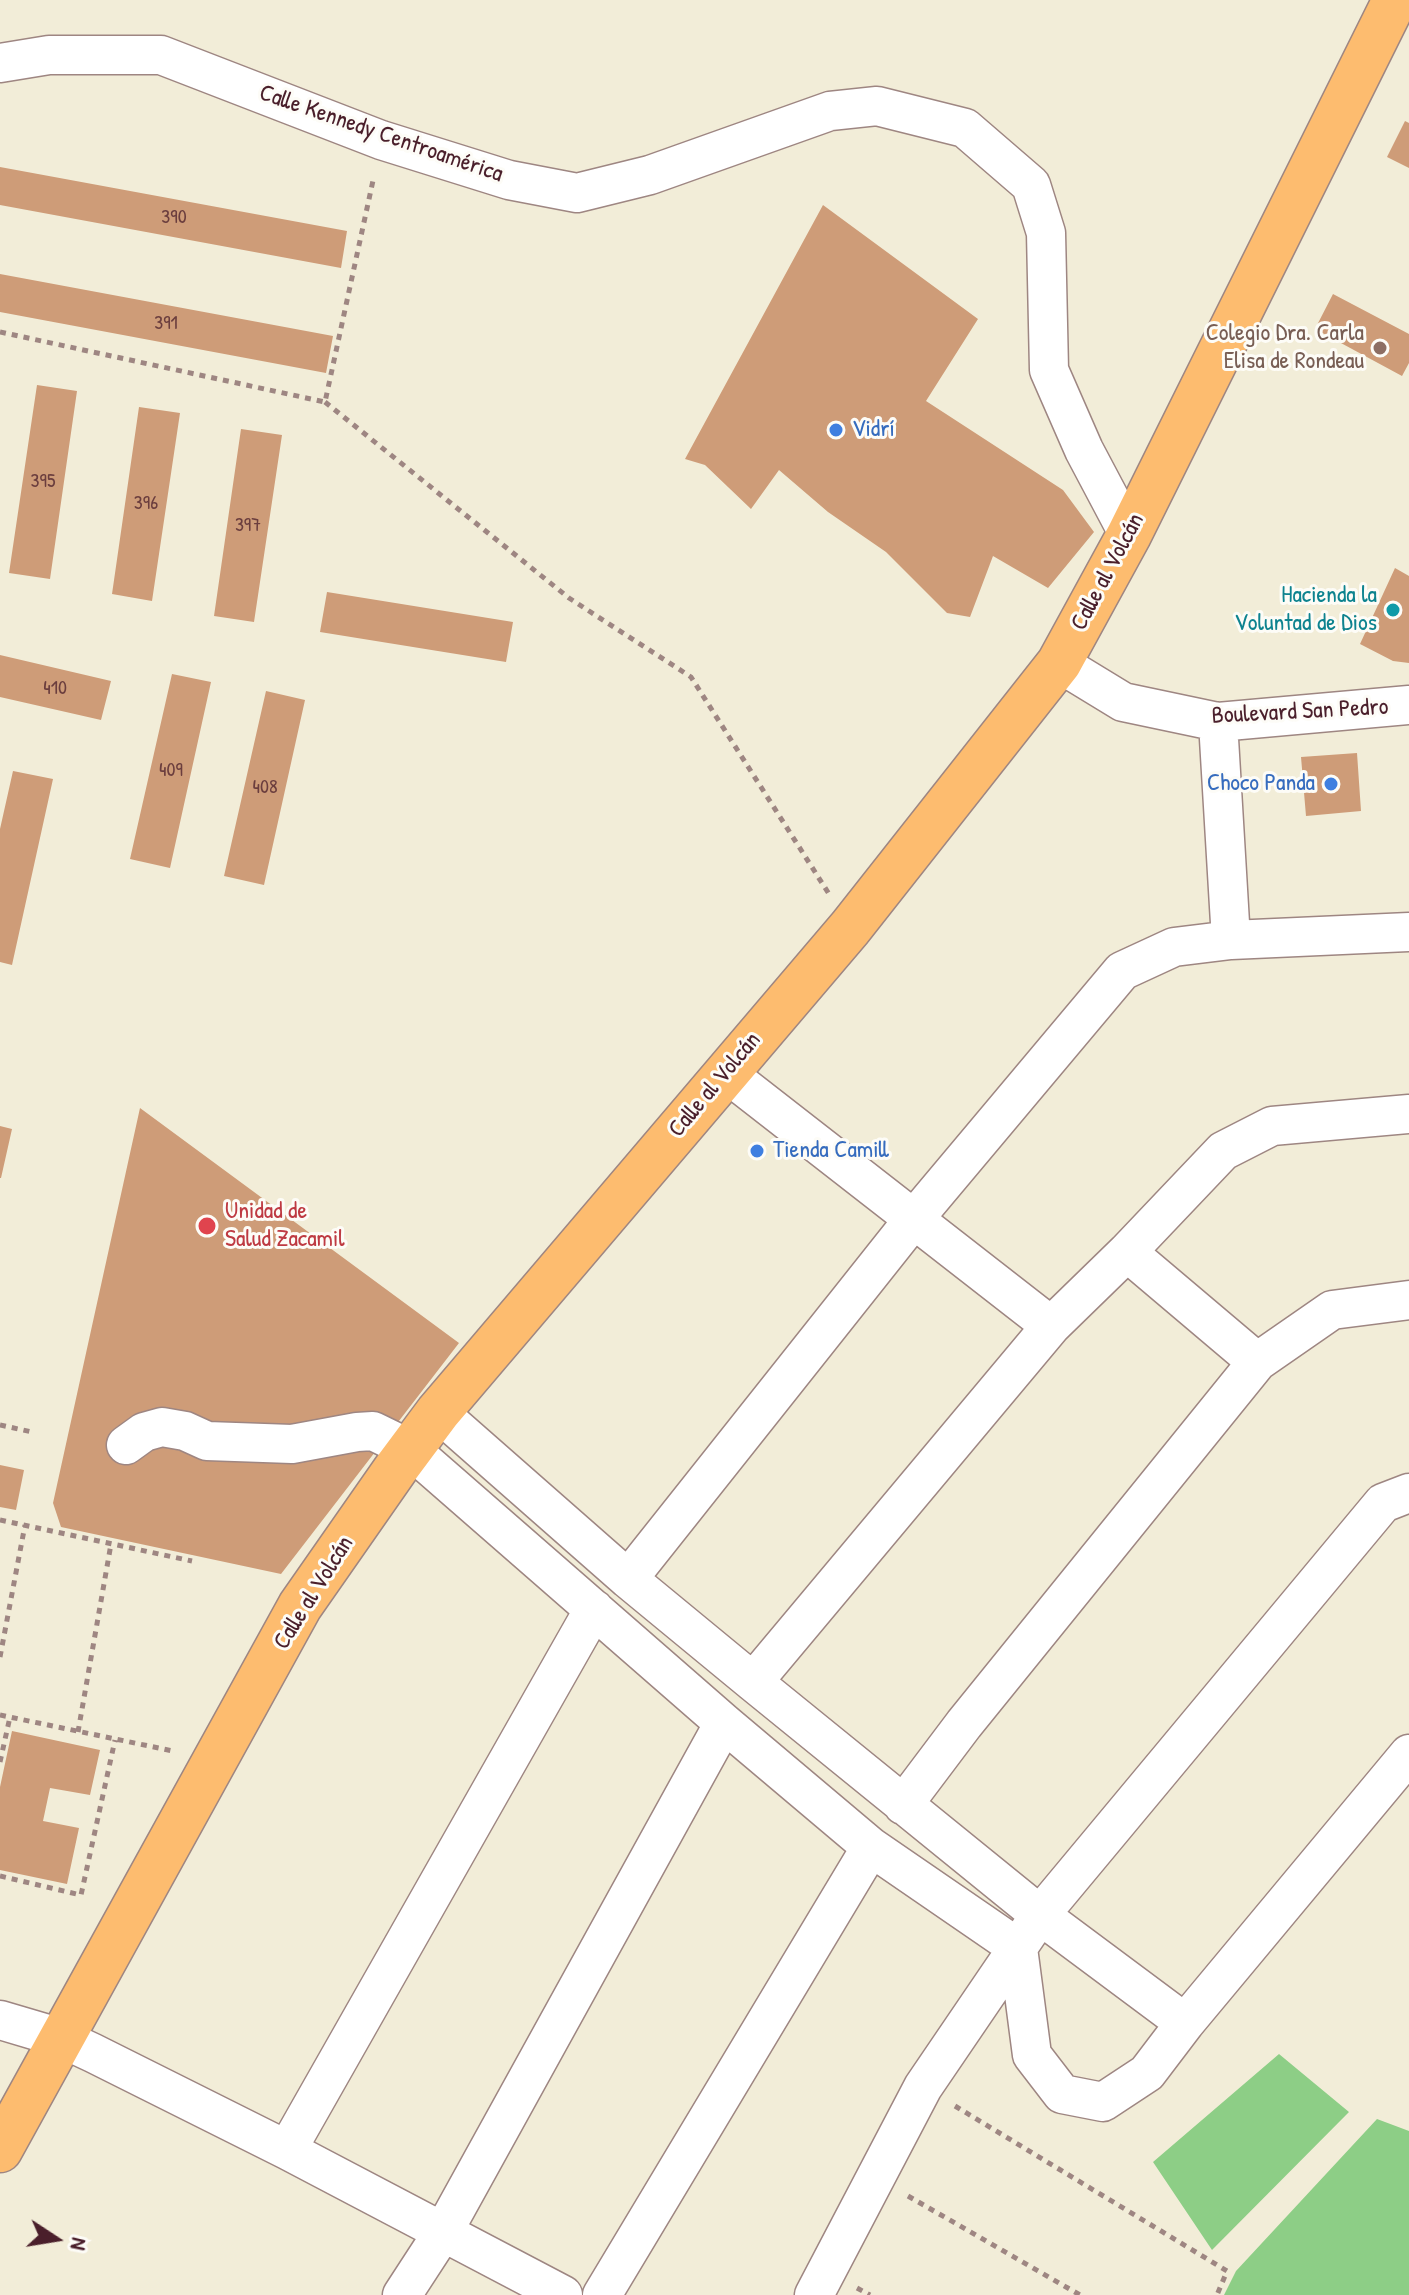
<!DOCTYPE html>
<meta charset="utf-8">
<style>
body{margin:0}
#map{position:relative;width:1409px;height:2295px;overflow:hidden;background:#f2edd8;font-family:"Patrick Hand",sans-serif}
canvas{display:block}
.north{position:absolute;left:16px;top:2199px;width:80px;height:80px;-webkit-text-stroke:6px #fdfcf7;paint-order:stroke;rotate:102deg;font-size:22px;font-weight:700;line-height:32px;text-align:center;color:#4a1f2b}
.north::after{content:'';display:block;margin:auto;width:28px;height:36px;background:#4a1f2b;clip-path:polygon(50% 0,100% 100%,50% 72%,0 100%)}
</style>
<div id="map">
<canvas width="1409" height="2295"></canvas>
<div class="north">N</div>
</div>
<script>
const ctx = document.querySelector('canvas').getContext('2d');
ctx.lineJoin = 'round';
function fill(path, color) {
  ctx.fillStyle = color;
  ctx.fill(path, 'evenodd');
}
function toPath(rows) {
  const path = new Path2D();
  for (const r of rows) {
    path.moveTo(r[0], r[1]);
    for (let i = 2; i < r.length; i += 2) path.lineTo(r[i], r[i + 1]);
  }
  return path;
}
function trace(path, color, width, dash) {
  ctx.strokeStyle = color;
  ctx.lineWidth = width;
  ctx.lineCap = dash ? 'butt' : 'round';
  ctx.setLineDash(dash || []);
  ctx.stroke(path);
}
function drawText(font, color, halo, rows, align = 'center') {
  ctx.font = font + ' "Patrick Hand",sans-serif';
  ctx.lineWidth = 6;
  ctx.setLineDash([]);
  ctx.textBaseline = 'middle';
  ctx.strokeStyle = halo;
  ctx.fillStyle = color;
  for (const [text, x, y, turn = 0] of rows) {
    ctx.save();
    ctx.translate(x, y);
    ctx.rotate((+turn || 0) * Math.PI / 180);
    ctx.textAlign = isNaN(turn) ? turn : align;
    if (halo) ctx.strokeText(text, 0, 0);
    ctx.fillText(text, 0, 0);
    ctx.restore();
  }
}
fill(toPath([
 [1279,2054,1349,2112,1212,2250,1153,2162],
 [1377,2119,1409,2131,1409,2295,1224,2295,1236,2271]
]), '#8dce86');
fill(toPath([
 [1405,121,1409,123,1409,168,1387,157],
 [0,167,347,231,341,268,0,205],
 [823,205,978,319,926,401,1063,490,1094,532,1048,588,993,556,970,617,947,613,886,552,828,512,779,470,751,509,705,465,685,459],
 [0,274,333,336,326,373,0,312],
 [1333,294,1409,334,1409,363,1402,376,1315,329],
 [37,385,77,391,50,579,9,573],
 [139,407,180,413,152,601,112,594],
 [241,429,282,435,254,622,214,616],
 [1395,568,1409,576,1409,663,1393,661,1360,644],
 [327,592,513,622,506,662,320,632],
 [0,655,111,681,101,720,0,697],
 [172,674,211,682,170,868,130,859],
 [266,691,305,700,264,885,224,876],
 [1357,753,1361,811,1306,816,1301,757],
 [13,771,53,779,12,965,0,962,0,829],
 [140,1108,459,1343,281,1574,61,1527,53,1503],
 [0,1126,12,1129,1,1178,0,1178],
 [0,1465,24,1470,16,1510,0,1507],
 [12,1731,100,1750,90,1795,50,1788,43,1821,79,1828,67,1884,0,1870,0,1787]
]), '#ce9c78');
const minor = toPath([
 [0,63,49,55,161,55,381,140,509,180,577,193,650,175,830,111,877,106,965,128,1031,185,1046,233,1049,370,1084,450,1129,535],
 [1059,663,1123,702,1218,722,1409,705],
 [1218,722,1231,940],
 [725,1072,1051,1326],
 [1127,1252,1257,1362],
 [438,1412,628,1579,753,1682,1040,1915,1185,2023],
 [126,1445,144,1432,162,1427,185,1431,207,1441,292,1444,357,1432,373,1431,410,1449,724,1723,871,1847,1018,1948,1032,2055,1062,2094,1103,2102,1147,2073,1185,2023,1409,1754],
 [628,1579,913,1220,1122,971,1174,947,1231,940,1409,932],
 [753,1682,1051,1326,1127,1252,1223,1151,1272,1126,1409,1114],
 [903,1805,964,1724,1257,1362,1332,1310,1409,1300],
 [0,2020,61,2038,93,2053,287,2150,563,2295],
 [287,2150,594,1609],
 [402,2295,443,2232,724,1723],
 [602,2295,871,1847],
 [814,2295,923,2087,1040,1915,1383,1503,1409,1493]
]);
const major = toPath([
 [0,2150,300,1606,397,1467,438,1412,850,928,1059,663,1129,535,1395,0]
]);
trace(minor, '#9e8682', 41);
trace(major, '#9e8682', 47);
trace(toPath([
 [0,332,325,402,374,176],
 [325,402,569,598,691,677,829,894],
 [0,1425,32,1432],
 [0,1520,192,1561],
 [0,1657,25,1525],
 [0,1715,173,1751],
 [78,1732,111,1544],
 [0,1762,10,1717],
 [0,1876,81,1895,115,1740],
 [955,2106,1227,2271,1217,2295],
 [908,2196,1080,2295],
 [857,2288,870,2295]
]), '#9e8682', 5, [6, 6]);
trace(minor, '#fff', 38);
trace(major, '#fdbc6f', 44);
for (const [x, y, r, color] of [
 [1380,348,8,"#8d6e63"],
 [836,430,8,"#3f7fe0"],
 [1393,610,8,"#0f9aa8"],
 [1331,784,8,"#3f7fe0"],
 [757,1151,8,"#3f7fe0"],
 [207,1226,10,"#e0444e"]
]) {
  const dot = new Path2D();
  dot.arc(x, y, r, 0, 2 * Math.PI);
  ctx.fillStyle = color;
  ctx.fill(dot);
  trace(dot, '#fdfcf7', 3);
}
drawText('20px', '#6b3e3e', null, [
 ["390",174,218],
 ["391",166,324],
 ["395",43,482],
 ["396",146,504],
 ["397",248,526],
 ["410",55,689],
 ["409",171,771],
 ["408",265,788]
]);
drawText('24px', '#4a1f2b', '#fdfcf7', [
 ["Calle Kennedy Centroamérica",381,134,19],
 ["Calle al Volcán",1108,572,-62],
 ["Boulevard San Pedro",1300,712,-3],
 ["Calle al Volcán",715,1085,-50],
 ["Calle al Volcán",314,1593,-58]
]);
drawText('24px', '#785e54', '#fdfcf7', [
 ["Colegio Dra. Carla",1364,334],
 ["Elisa de Rondeau",1364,362]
], 'right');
drawText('24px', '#366cbe', '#fdfcf7', [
 ["Vidrí",852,430],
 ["Choco Panda",1315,784,"right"],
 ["Tienda Camill",773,1151]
], 'left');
drawText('24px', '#0d838f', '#fdfcf7', [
 ["Hacienda la",1377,596],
 ["Voluntad de Dios",1377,624]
], 'right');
drawText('24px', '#be3a42', '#fdfcf7', [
 ["Unidad de",225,1212],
 ["Salud Zacamil",225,1240]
], 'left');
</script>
